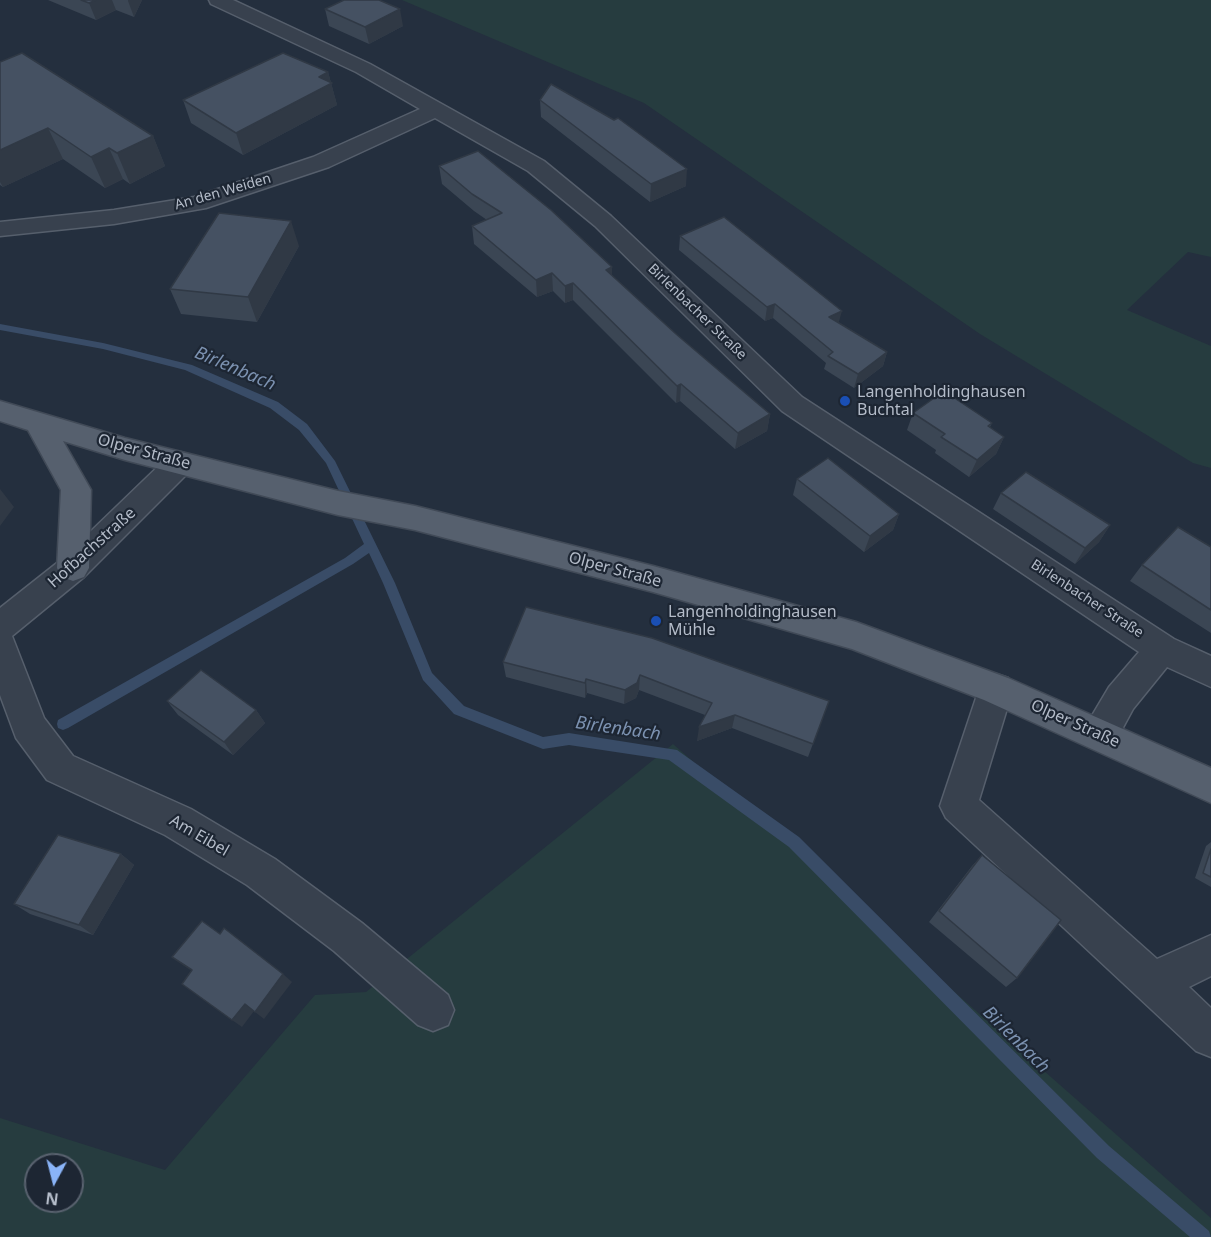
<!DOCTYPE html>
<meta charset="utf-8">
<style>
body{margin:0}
#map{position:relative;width:1211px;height:1237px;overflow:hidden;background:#242f3e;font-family:"Noto Sans",sans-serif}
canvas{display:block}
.north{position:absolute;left:24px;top:1153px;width:60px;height:60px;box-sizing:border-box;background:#1d2633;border:2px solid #59626f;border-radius:50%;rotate:187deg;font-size:16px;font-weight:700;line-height:24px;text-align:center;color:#b4bcc9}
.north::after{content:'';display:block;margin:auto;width:21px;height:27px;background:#8ab4f8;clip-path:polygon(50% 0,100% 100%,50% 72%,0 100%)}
</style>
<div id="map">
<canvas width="1211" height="1237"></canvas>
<div class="north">N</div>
</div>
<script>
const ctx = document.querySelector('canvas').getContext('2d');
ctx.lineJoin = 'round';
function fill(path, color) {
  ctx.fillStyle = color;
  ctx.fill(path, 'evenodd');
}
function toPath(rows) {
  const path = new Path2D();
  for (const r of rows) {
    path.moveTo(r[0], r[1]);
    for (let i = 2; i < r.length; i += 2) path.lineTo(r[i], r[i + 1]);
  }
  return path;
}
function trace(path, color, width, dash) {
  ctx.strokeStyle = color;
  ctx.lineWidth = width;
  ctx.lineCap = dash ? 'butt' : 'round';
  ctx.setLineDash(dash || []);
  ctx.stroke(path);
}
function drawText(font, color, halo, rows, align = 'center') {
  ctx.font = font + ' "Noto Sans",sans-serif';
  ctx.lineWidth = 4.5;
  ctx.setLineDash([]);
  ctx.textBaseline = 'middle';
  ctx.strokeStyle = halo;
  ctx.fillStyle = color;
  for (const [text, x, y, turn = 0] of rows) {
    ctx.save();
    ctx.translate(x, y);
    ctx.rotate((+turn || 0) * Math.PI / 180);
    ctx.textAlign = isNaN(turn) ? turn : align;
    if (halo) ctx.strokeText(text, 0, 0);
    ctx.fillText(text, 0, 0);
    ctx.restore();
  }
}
fill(toPath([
 [402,0,1211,0,1211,257,1188,252,1127,310,1211,346,1211,468,1193,463,980,334,644,103],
 [673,744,1211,1218,1211,1237,0,1237,0,1118,165,1170,315,995,366,992],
 [36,1165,72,1165,72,1201,36,1201]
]), '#263c3f');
fill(toPath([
 [0,324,103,343,192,365,278,402,307,424,335,461,395,583,432,673,464,706,543,737,569,733,677,750,799,837,1109,1146,1209,1231,1211,1237,1190,1237,1097,1158,789,847,669,760,569,745,543,749,454,714,423,680,383,583,369,553,353,564,68,728,63,730,58,728,57,724,58,720,345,558,364,544,326,463,299,430,270,408,185,370,103,349,0,330,0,324]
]), '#394c67');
const minor = toPath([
 [209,0,233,0,370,64,544,161,611,216,802,397,1174,639,1211,656,1211,687,1167,667,1133,709,1113,746,1100,751,1087,746,1082,735,1087,724,1109,687,1139,652,782,411,595,226,528,171,435,118,329,167,206,208,114,224,0,236,0,222,114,210,194,197,313,157,420,109,356,72,211,4,209,0],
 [180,452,190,455,195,463,190,471,84,577,12,636,44,718,73,756,191,809,275,859,362,923,448,995,454,1010,448,1025,433,1031,418,1025,334,951,247,885,165,835,47,780,16,738,0,695,0,608,62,559,170,455,180,452],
 [996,674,1008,678,1013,689,979,800,1157,959,1211,935,1211,976,1189,987,1211,1008,1211,1057,1196,1051,946,818,940,806,979,689,984,678,996,674]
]);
const major = toPath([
 [0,401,125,438,338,491,415,506,653,566,856,622,1008,678,1211,768,1211,803,984,700,852,649,653,592,415,530,338,515,125,460,63,441,91,490,89,568,84,577,73,581,62,577,57,568,61,490,28,430,0,421,0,401]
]);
trace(minor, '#565f6c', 3);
trace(major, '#414a57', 3);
fill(minor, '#38414e');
fill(major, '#56606e');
fill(toPath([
 [48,0,142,0,134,17,116,10,96,20],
 [325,9,403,26,369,44,329,26],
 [0,62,153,136,165,166,130,184,123,179,105,188,63,159,3,187,0,185],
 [328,72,337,105,243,155,191,123,183,100],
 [540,100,614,120,686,186,650,202,541,117],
 [439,166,612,276,676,334,770,414,767,431,735,449,680,401,676,403,573,300,565,303,553,291,537,297,474,244,472,226,487,220,474,211,442,184],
 [680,236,839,323,887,352,883,366,854,388,824,369,826,363,773,318,765,321,679,250],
 [299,246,257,322,181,314,170,289],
 [913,413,992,423,990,427,1004,437,996,454,969,477,935,453,936,450,907,430],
 [797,479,899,514,893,530,864,552,793,495],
 [1001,493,1110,525,1099,542,1075,564,993,509],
 [1211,547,1211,633,1130,581,1142,565],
 [526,607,829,701,808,757,732,728,697,741,705,715,639,690,636,698,624,704,587,693,585,698,506,677,503,662],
 [167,701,256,710,265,723,233,755,178,715],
 [1211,842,1211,887,1195,878,1206,846],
 [121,854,134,865,93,935,30,914,14,904],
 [982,855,1017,978,1006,987,929,922,972,866]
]), '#3b4654');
fill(toPath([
 [96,0,112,0,116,10,96,20,89,3],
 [128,0,142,0,134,17,128,1],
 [400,9,403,26,369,44,365,27],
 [328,72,337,105,243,155,236,133,319,77],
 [48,128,63,159,3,187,0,182,0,150],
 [153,136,165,166,130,184,117,153],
 [109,148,123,179,105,188,91,157],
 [687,169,686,186,650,202,651,184],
 [291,221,299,246,257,322,248,297],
 [612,267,612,284,606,270],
 [552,273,553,291,537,297,536,280],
 [573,283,573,300,565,303,565,286],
 [775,304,773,318,765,321,767,307],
 [842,311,838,325,829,317],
 [887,352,883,366,854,388,858,374],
 [681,384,680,401,676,403,677,386],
 [770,414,767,431,735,449,738,433],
 [1004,437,996,454,969,477,977,460],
 [0,489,14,507,0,526],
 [899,514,893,530,864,552,870,536],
 [1110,525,1099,542,1075,564,1085,548],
 [640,675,639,690,636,698,624,704,625,690],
 [586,679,587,693,585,698,585,683],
 [256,710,265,723,233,755,224,742],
 [735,715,732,728,697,741,699,727],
 [121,854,134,865,93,935,79,925],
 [283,974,292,982,264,1019,255,1012],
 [245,1004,254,1011,242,1027,232,1020]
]), '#303945');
const building = toPath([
 [81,0,96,0,89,3,81,0],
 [344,0,379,0,400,9,365,27,325,9,344,0],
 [22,53,153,136,117,153,109,148,91,157,48,128,0,150,0,62,22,53],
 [283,53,328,72,319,77,332,83,236,133,183,100,283,53],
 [551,84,614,120,618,118,687,169,651,184,540,100,551,84],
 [478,151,551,210,612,267,606,270,676,334,770,414,738,433,681,384,677,386,573,283,565,286,552,273,536,280,472,226,502,213,472,194,439,166,478,151],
 [219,213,291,221,248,297,170,289,219,213],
 [724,217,842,311,829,317,887,352,858,374,828,356,833,352,775,304,767,307,680,236,724,217],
 [944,391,992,423,988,426,1004,437,977,460,941,437,945,434,913,413,944,391],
 [828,458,899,514,870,536,797,479,828,458],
 [1026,472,1110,525,1085,548,1001,493,1026,472],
 [1178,527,1211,547,1211,610,1142,565,1178,527],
 [526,607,652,638,829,701,813,744,735,715,699,727,712,703,640,675,637,683,625,690,586,679,585,683,503,662,526,607],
 [201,670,256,710,224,742,167,701,201,670],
 [58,835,121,854,79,925,14,904,58,835],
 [1211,849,1211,877,1203,873,1211,849],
 [982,855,1061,920,1017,978,939,911,982,855],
 [202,921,220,934,224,928,283,974,255,1012,245,1004,232,1020,182,984,192,970,172,957,202,921]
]);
fill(building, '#455162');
trace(building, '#303945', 1.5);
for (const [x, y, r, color] of [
 [845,401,6,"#1a4fb4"],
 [656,621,6,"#1a4fb4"]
]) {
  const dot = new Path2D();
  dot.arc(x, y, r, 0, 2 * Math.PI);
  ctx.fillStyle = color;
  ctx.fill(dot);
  trace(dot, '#1d2633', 2);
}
drawText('14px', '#b4bcc9', '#1d2633', [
 ["An den Weiden",223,192,-16],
 ["Birlenbacher Straße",697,312,44],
 ["Birlenbacher Straße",1087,599,33]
]);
drawText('16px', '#b4bcc9', '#1d2633', [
 ["Langenholdinghausen",857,392],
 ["Buchtal",857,410],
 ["Langenholdinghausen",668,612],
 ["Mühle",668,630]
], 'left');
drawText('16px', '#b4bcc9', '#1d2633', [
 ["Olper Straße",144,452,15],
 ["Hofbachstraße",92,548,-42],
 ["Olper Straße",615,570,15],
 ["Olper Straße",1075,724,24],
 ["Am Eibel",199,836,30]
]);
drawText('italic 18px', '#7c92b1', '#1d2633', [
 ["Birlenbach",235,369,23],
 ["Birlenbach",618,729,8],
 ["Birlenbach",1016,1040,45]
]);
</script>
